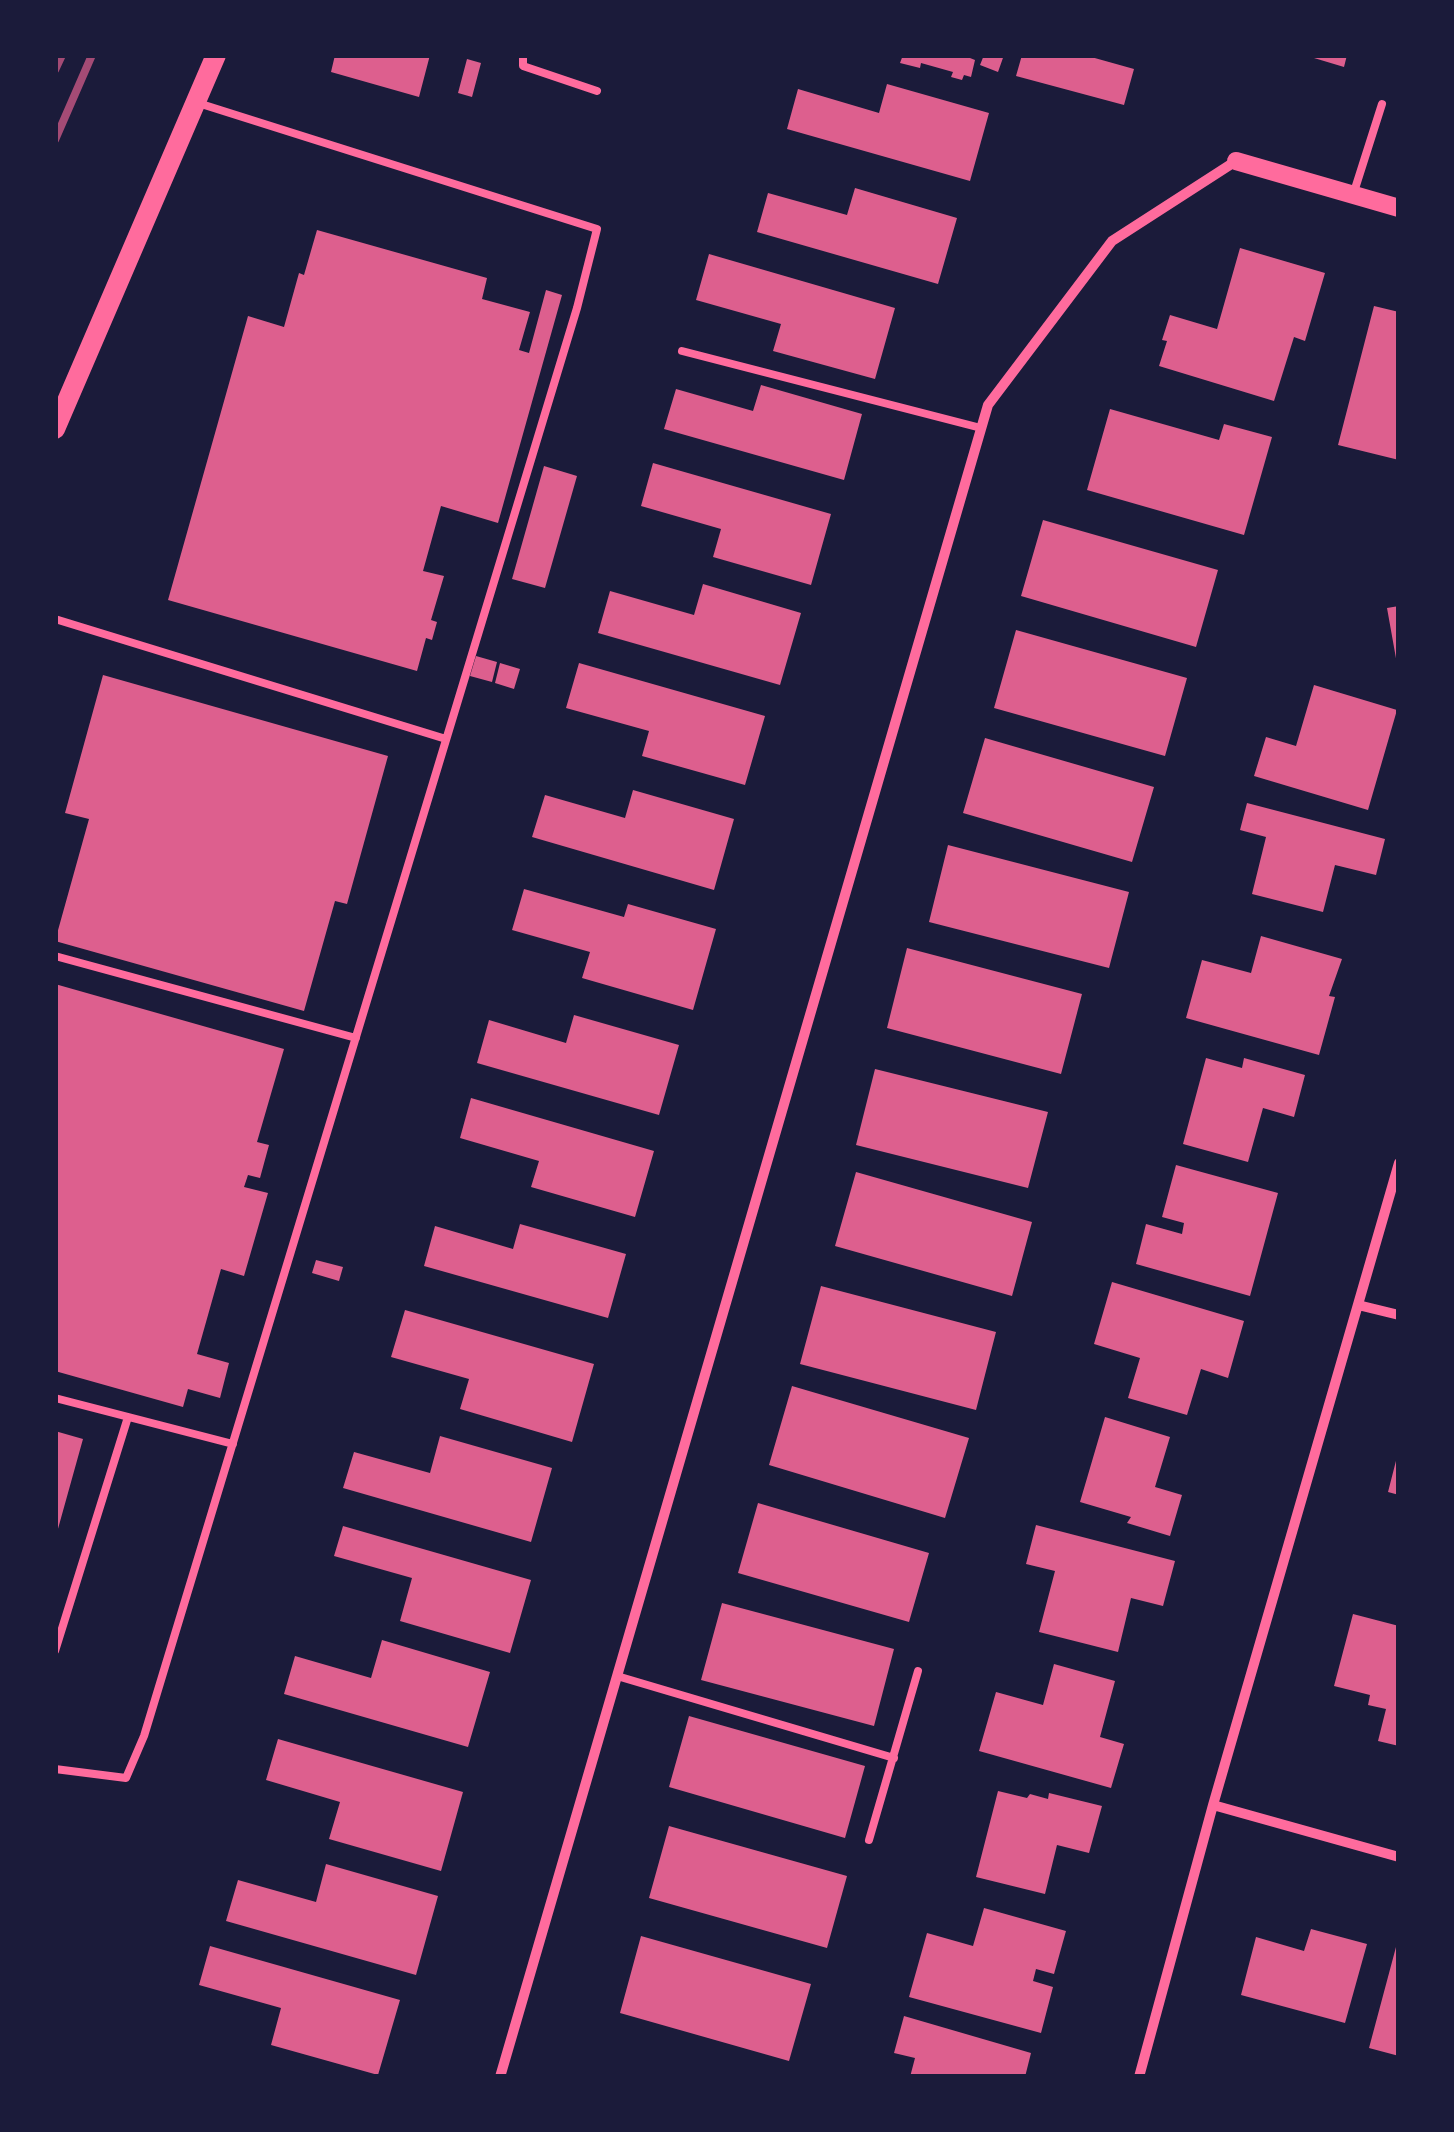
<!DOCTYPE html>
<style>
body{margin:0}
#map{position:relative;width:1454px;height:2132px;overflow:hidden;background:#1b1b3a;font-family:Bitter,serif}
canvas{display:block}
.frame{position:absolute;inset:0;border:58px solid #1b1b3a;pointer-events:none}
</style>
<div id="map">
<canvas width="1454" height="2132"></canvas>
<div class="frame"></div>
</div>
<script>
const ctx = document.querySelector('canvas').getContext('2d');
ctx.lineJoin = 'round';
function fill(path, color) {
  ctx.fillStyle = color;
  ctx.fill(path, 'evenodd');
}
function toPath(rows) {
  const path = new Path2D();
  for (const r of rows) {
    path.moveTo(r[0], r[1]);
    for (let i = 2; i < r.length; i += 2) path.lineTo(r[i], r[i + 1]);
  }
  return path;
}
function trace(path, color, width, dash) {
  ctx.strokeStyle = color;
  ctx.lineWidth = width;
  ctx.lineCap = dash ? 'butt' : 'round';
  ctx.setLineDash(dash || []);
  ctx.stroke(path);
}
fill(toPath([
 [335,55,430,55,419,97,331,72],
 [903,55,971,55,970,58,975,60,971,77,964,75,962,80,951,77,953,72,921,63,920,68,900,63],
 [984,55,1004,55,998,72,980,65],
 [1022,55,1084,55,1134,69,1124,105,1016,76],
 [1304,55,1347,55,1344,67],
 [467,59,481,63,472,97,458,93],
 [887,84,989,113,970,181,787,129,798,89,879,113],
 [855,188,957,218,938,284,757,232,768,193,847,215],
 [317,230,487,278,482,299,530,312,519,350,529,353,546,290,562,295,498,523,441,506,423,571,444,576,431,620,437,622,432,640,426,638,417,671,168,600,248,316,284,327,299,273,304,275],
 [1240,248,1325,273,1305,341,1294,337,1274,401,1159,366,1167,341,1162,340,1170,315,1217,329],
 [709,254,895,308,875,379,773,351,781,324,696,300],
 [1374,306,1399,312,1399,460,1338,445],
 [761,385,862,414,844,480,664,429,676,389,753,411],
 [1110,409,1219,440,1224,424,1272,437,1244,535,1087,490],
 [653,463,831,514,811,585,713,557,721,529,641,506],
 [544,466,577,476,545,588,512,579],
 [1043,520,1218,570,1196,647,1021,596],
 [703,584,801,613,780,685,598,633,610,591,694,615],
 [1399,606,1399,663,1397,664,1387,608],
 [1016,630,1187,678,1165,756,994,708],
 [476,656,497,662,492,682,470,676],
 [500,663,520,669,514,689,495,683],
 [579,663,765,716,745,785,642,756,649,731,566,708],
 [103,675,388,756,347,904,335,901,304,1011,55,941,89,819,65,813],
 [1314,685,1397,710,1368,810,1254,776,1266,737,1296,746],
 [985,738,1154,787,1132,862,963,813],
 [633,790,734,819,714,890,532,837,545,795,625,818],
 [1247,803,1385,839,1376,875,1335,865,1323,912,1252,894,1266,837,1240,830],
 [948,845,1129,892,1109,968,929,922],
 [524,889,624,917,628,904,716,929,693,1010,582,978,590,952,512,930],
 [1261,936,1342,959,1329,996,1335,997,1319,1055,1186,1018,1202,960,1251,973],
 [907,948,1082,994,1061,1074,887,1028],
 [55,984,284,1049,257,1142,269,1145,260,1178,248,1175,244,1187,268,1193,244,1276,221,1269,197,1354,229,1363,220,1398,188,1389,183,1407,55,1371],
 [574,1015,679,1045,659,1115,477,1063,489,1020,566,1043],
 [1206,1058,1242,1068,1244,1058,1305,1075,1294,1117,1263,1108,1248,1162,1183,1144],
 [875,1069,1048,1112,1028,1188,856,1145],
 [471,1098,654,1151,635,1217,531,1187,539,1161,460,1138],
 [1176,1165,1278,1193,1250,1296,1136,1264,1146,1224,1182,1234,1184,1223,1162,1217],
 [856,1172,1032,1222,1012,1296,835,1246],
 [520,1224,626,1254,608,1318,424,1266,435,1226,513,1249],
 [316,1260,343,1267,339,1281,312,1273],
 [1112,1282,1244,1321,1228,1378,1201,1369,1187,1415,1128,1398,1140,1358,1094,1344],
 [821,1286,996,1332,976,1410,800,1364],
 [405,1310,594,1364,572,1442,460,1409,469,1379,391,1357],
 [792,1386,969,1438,945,1518,769,1465],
 [1105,1417,1170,1437,1155,1487,1182,1495,1170,1536,1127,1523,1131,1517,1080,1502],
 [55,1431,83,1439,56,1536,55,1536],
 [440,1436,552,1468,531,1542,343,1488,354,1452,430,1473],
 [1398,1453,1399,1453,1399,1495,1388,1492],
 [758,1503,929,1553,909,1622,738,1573],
 [1036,1525,1175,1561,1163,1606,1131,1598,1118,1652,1039,1632,1055,1571,1026,1564],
 [343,1526,531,1580,510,1653,400,1621,412,1578,334,1556],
 [722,1603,894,1649,874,1726,701,1680],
 [1353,1614,1399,1626,1399,1746,1378,1741,1386,1709,1368,1705,1370,1695,1334,1686],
 [382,1640,490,1672,468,1747,284,1694,295,1656,371,1678],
 [1054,1664,1115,1681,1100,1737,1124,1744,1111,1788,979,1751,996,1692,1043,1705],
 [689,1716,865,1766,845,1838,669,1787],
 [278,1739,463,1792,441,1871,329,1839,340,1802,266,1780],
 [998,1791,1027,1798,1030,1794,1048,1799,1049,1793,1102,1806,1089,1853,1057,1845,1045,1894,976,1877],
 [669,1826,847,1876,827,1948,649,1898],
 [326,1864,438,1896,416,1975,226,1921,238,1880,316,1902],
 [984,1908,1066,1931,1054,1974,1036,1969,1033,1981,1053,1987,1041,2033,909,1997,927,1933,973,1946],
 [1311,1929,1367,1944,1345,2023,1241,1995,1256,1937,1304,1951],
 [641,1936,811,1984,789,2061,620,2013],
 [210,1946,400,2000,378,2075,271,2045,281,2008,199,1985],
 [1396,1947,1399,1948,1399,2056,1369,2048],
 [904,2016,1031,2053,1025,2077,910,2077,915,2058,894,2053]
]), '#dd5f8e');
trace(toPath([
 [523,55,523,66,597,91],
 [1353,195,1382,104],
 [682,351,981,428],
 [55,619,446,739],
 [55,956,356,1038],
 [55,1398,233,1444],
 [55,1651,128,1417],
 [617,1676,894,1758],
 [55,1769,126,1778,144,1736,577,308,597,229,198,103],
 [869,1840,918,1671]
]), '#ff6b9d', 8);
trace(toPath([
 [1358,1305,1399,1315],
 [1213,1805,1399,1857],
 [500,2077,988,405,1112,241,1236,161],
 [1139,2077,1213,1805,1399,1163]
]), '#ff6b9d', 10);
trace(toPath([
 [1236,161,1399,208]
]), '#ff6b9d', 18);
trace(toPath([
 [55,429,216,55]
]), '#ff6b9d', 20);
trace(toPath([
 [55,70,62,55],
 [55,140,92,55]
]), '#a44b75', 8);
</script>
